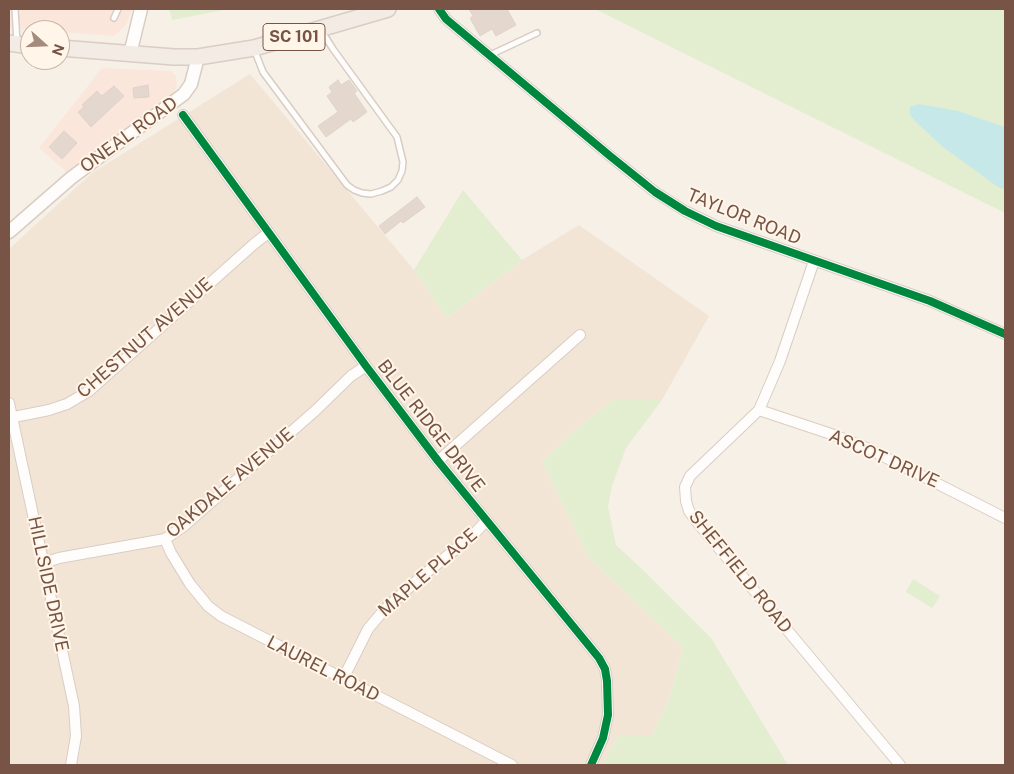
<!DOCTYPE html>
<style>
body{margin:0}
#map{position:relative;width:1014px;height:774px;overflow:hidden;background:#f7f0e7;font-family:"Public Sans",sans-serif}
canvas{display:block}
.frame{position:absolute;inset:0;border:10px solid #775445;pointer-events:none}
.north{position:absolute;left:20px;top:20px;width:50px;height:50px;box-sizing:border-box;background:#fff5e8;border:1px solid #c9b5a7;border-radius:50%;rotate:110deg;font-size:14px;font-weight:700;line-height:20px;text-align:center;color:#775445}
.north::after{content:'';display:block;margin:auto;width:18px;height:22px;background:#a48b7e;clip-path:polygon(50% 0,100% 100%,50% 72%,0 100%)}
</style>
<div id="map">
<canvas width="1014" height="774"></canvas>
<div class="frame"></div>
<div class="north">N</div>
</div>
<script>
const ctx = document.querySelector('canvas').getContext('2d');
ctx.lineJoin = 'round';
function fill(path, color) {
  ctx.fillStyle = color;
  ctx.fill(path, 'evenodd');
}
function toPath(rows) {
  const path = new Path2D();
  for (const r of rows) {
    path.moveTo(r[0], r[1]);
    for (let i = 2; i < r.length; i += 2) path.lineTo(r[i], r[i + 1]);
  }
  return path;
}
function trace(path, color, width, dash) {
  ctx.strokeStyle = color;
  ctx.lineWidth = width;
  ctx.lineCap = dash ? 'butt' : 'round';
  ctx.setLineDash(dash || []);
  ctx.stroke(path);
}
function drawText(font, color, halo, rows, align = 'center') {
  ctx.font = font + ' "Public Sans",sans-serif';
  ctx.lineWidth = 4;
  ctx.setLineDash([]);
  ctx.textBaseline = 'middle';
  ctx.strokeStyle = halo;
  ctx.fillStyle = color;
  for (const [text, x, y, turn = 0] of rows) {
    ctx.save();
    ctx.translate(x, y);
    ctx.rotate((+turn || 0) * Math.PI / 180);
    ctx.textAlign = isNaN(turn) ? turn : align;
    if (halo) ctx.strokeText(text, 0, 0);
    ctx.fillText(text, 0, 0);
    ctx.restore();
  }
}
fill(toPath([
 [250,74,414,270,447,318,522,260,579,225,709,316,662,400,613,400,582,424,542,461,589,558,683,647,669,700,652,736,618,736,602,765,9,765,9,249,92,173]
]), '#f3e5d6');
fill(toPath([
 [9,9,132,9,126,25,114,36,60,32,60,30,9,29],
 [102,68,171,71,176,76,177,86,174,94,68,173,39,148]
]), '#fbe6dc');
fill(toPath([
 [169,9,229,9,172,20],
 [595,9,1005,9,1005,213],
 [463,190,522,260,447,318,414,270],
 [613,400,662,400,626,448,612,486,608,507,616,545,644,571,711,638,788,765,602,765,618,736,652,736,669,700,683,647,589,558,542,461,582,424],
 [913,579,940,596,932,608,906,592]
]), '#e3eed0');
fill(toPath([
 [919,104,958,111,1005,127,1005,190,998,187,943,147,916,122,910,115,910,107]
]), '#c7e8e8');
const building = toPath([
 [469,9,507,9,516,25,496,36,492,29,480,36,470,18,473,16,469,9],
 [338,80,341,85,349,80,357,91,354,93,367,112,353,122,351,119,326,137,318,126,338,112,327,96,332,92,329,87,338,80],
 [148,85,149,97,134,98,133,88,148,85],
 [114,86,124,96,91,127,78,112,84,107,82,105,97,91,102,96,114,86],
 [64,131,77,143,62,159,49,147,64,131],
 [417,197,425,207,403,223,401,221,385,234,379,226,417,197]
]);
fill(building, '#e4d8ce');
trace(building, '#e0d2c9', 1);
const service = toPath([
 [15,9,17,43],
 [114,18,118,9],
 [254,49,263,72,347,185,354,190,362,193,371,194,382,191,391,187,398,180,402,171,403,162,397,137,333,49,321,30],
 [490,55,537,33]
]);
const minor = toPath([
 [439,9,446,19,610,156,655,192,685,211,716,226,930,301,1005,334],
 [183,115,366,366,438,461,599,658,605,669,607,681,608,715,603,738,591,765],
 [814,261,780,361,759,410,690,476,685,487,686,501,689,511,697,522,900,765],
 [9,403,74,706,76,736,71,765],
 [759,410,834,435,867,448,1005,518],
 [9,418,49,410,67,404,89,391,254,244,268,233],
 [438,461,580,335],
 [165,539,171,553,190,584,208,606,221,616,512,765],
 [44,563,59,558,165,539,184,526,316,410,351,376,366,366],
 [343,679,368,629,384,610,421,577,473,535,486,521]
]);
const tertiary = toPath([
 [130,54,141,9],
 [9,232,71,178,184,94,191,84,198,57]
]);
const primary = toPath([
 [9,43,30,46],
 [60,48,174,57,198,57,254,48,388,9]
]);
trace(service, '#d8cdc5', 8);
trace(minor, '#d8cdc5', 12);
trace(tertiary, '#d8cdc5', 15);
trace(primary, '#d9cdc6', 18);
trace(service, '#fefdfb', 5);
trace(minor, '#fefdfb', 10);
trace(tertiary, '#fefdfb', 12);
trace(primary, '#f2ece4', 15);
trace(toPath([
 [439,9,446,19,610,156,655,192,685,211,716,226,930,301,1005,334],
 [183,115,366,366,438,461,599,658,605,669,607,681,608,715,603,738,591,765]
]), '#00873e', 8);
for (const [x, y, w] of [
 [294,37,62]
]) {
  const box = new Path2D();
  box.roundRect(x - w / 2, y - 13.5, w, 27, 4);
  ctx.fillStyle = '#fff5e8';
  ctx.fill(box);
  trace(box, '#775445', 1);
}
drawText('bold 16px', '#775445', null, [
 ["SC 101",294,37]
]);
drawText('18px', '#775445', '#fff5e8', [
 ["ONEAL ROAD",129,135,-36],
 ["TAYLOR ROAD",744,217,22],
 ["CHESTNUT AVENUE",145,338,-41],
 ["BLUE RIDGE DRIVE",431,426,52],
 ["ASCOT DRIVE",884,459,24],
 ["OAKDALE AVENUE",230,483,-40],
 ["SHEFFIELD ROAD",740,572,51],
 ["MAPLE PLACE",428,573,-41],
 ["HILLSIDE DRIVE",48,584,78],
 ["LAUREL ROAD",323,669,27]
]);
</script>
